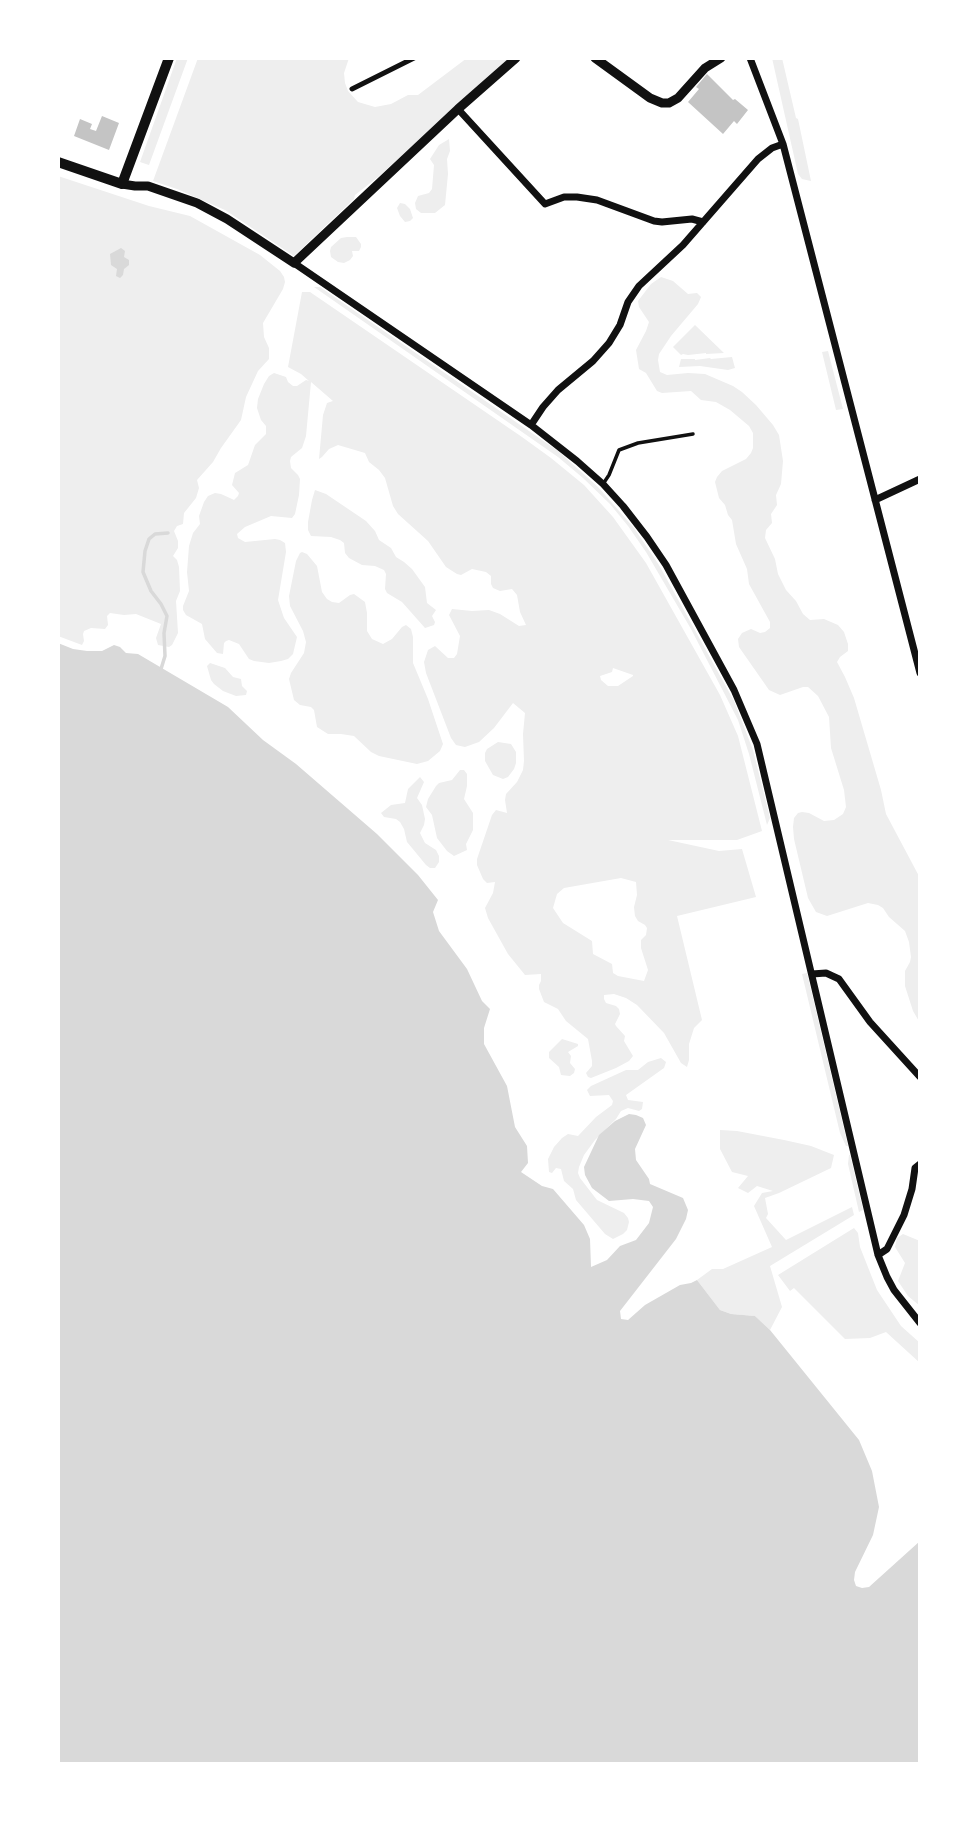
<!DOCTYPE html>
<style>
body{margin:0}
#map{position:relative;width:978px;height:1822px;overflow:hidden;background:#fff;font-family:"Fira Sans",sans-serif}
canvas{display:block}
.frame{position:absolute;inset:0;border:60px solid #fff;pointer-events:none}
</style>
<div id="map">
<canvas width="978" height="1822"></canvas>
<div class="frame"></div>
</div>
<script>
const ctx = document.querySelector('canvas').getContext('2d');
ctx.lineJoin = 'round';
function fill(path, color) {
  ctx.fillStyle = color;
  ctx.fill(path, 'evenodd');
}
function toPath(rows) {
  const path = new Path2D();
  for (const r of rows) {
    path.moveTo(r[0], r[1]);
    for (let i = 2; i < r.length; i += 2) path.lineTo(r[i], r[i + 1]);
  }
  return path;
}
function trace(path, color, width, dash) {
  ctx.strokeStyle = color;
  ctx.lineWidth = width;
  ctx.lineCap = dash ? 'butt' : 'round';
  ctx.setLineDash(dash || []);
  ctx.stroke(path);
}
fill(toPath([
 [177,58,188,58,149,165,140,162],
 [198,58,231,58,236,60,240,58,349,58,344,73,345,83,348,91,358,102,375,107,391,104,408,95,418,95,467,58,509,58,378,177,355,195,354,199,294,256,225,210,177,189,153,181],
 [772,58,782,58,796,118,798,119,811,181,802,179,798,174],
 [449,139,450,151,447,159,448,174,445,205,435,213,421,213,416,209,415,203,418,196,429,193,432,189,434,165,430,159,439,145],
 [58,176,149,206,190,216,260,255,280,271,284,277,285,282,283,289,263,323,264,337,269,348,269,359,258,371,246,397,241,420,221,448,213,462,197,480,199,488,196,498,184,513,183,524,177,526,174,531,178,541,178,548,173,556,177,560,179,567,180,591,176,601,178,633,172,645,169,647,158,645,156,638,161,624,136,614,124,615,110,613,107,616,108,625,105,629,91,628,84,631,83,634,84,641,82,645,58,636],
 [400,203,405,204,410,209,413,218,410,221,405,222,400,216,397,208],
 [347,237,356,237,361,244,361,247,359,251,352,251,353,256,350,260,344,263,338,262,331,257,330,251,331,247,341,238],
 [661,277,673,281,688,294,697,293,701,297,698,304,671,336,659,354,658,360,660,372,667,375,688,373,705,374,733,386,742,392,756,405,773,425,779,435,783,461,781,484,776,495,777,505,771,514,772,523,766,530,765,538,775,559,778,574,786,590,796,601,803,614,810,620,824,619,838,625,844,632,848,644,848,651,840,657,837,662,845,677,854,698,881,790,886,814,920,878,920,1023,913,1011,905,986,905,971,910,962,911,957,909,942,905,931,889,917,883,908,878,905,868,903,827,916,816,912,808,898,794,839,793,827,794,818,798,813,802,812,809,813,824,821,834,820,843,814,846,807,844,790,831,748,829,717,818,696,808,687,803,687,780,695,769,690,739,647,738,639,742,633,751,629,760,633,765,632,770,628,770,622,749,584,747,569,736,544,732,520,728,515,725,505,719,498,715,482,717,477,722,471,746,459,751,453,753,448,753,433,749,426,730,410,716,402,701,400,691,391,662,393,657,391,646,373,639,369,636,350,646,331,649,322,639,307,638,301,651,284],
 [314,287,320,287,558,451,598,487,634,528,659,565,734,701,753,750,770,818,767,825,749,754,738,720,691,629,646,552,628,526,610,504,583,478,558,457],
 [302,292,310,292,522,437,551,458,584,485,613,517,646,563,720,695,738,736,762,831,737,840,668,840,719,851,742,849,756,897,677,916,702,1020,694,1028,689,1044,689,1060,687,1067,681,1063,664,1033,637,1005,626,998,614,994,604,995,604,999,606,1003,616,1006,619,1009,620,1014,615,1024,616,1026,625,1036,624,1041,633,1056,629,1061,616,1068,591,1078,588,1077,586,1073,592,1066,592,1061,588,1039,566,1021,558,1009,544,1002,539,989,539,985,541,981,541,974,525,975,508,954,488,918,485,908,493,893,495,882,487,883,483,879,477,865,477,859,492,815,496,810,507,813,505,800,506,794,517,782,523,770,524,761,523,734,525,713,513,703,494,728,479,742,465,747,456,745,451,738,426,673,424,662,428,650,435,646,448,658,454,658,457,654,460,636,449,615,452,609,472,611,489,610,500,614,519,626,526,625,520,612,517,595,512,589,500,591,493,588,491,584,491,576,486,572,472,569,461,575,457,574,446,567,428,541,398,514,393,506,385,478,379,470,369,462,365,453,338,445,329,449,322,457,319,459,323,415,327,403,333,401,311,382,306,436,302,448,291,457,290,461,291,468,298,475,300,479,299,495,295,514,292,518,271,516,245,527,237,534,238,538,245,542,275,539,280,540,285,543,286,552,278,600,284,618,297,637,293,654,288,659,281,661,269,663,254,661,249,659,239,644,229,640,226,641,224,643,223,654,217,653,205,639,202,624,186,615,183,610,183,606,189,591,187,572,189,546,193,533,200,524,199,516,204,502,208,496,215,493,221,494,232,499,234,500,238,496,239,493,232,485,235,473,248,465,255,445,266,434,266,426,261,420,257,408,258,399,264,384,269,376,274,373,286,377,288,382,293,386,297,386,306,380,309,381,301,374,288,367],
 [613,668,633,675,633,676,618,686,608,686,601,680,600,676,612,672],
 [621,878,636,882,637,895,634,907,635,916,638,921,645,925,647,928,646,935,641,940,641,948,648,970,644,981,618,976,613,973,612,964,593,954,592,941,563,923,553,908,557,894,564,888],
 [695,325,724,353,706,354,706,353,688,355,683,354,681,355,673,347],
 [828,351,843,409,836,410,822,352],
 [732,357,735,368,728,370,700,366,679,367,681,359,695,359,695,360,710,358,711,359],
 [315,490,326,494,366,521,375,531,379,540,391,548,396,557,404,562,412,569,425,587,427,603,436,610,432,616,435,622,434,625,425,628,402,602,387,593,385,589,386,574,384,570,375,566,362,565,349,558,345,553,344,543,340,540,331,537,311,536,308,530,308,522,312,500],
 [302,552,307,554,317,566,322,592,327,599,332,602,339,603,350,595,354,594,365,602,367,613,367,631,372,639,383,644,392,639,402,627,406,625,411,629,413,637,413,663,428,699,443,744,440,751,428,761,417,764,379,756,371,752,354,736,341,734,328,734,317,727,314,710,311,707,300,705,294,700,289,679,291,673,304,653,306,642,303,631,290,606,289,596,296,561,300,553],
 [210,663,225,668,233,677,241,679,242,686,247,691,246,695,236,696,223,691,214,684,211,680,207,666],
 [498,742,511,744,516,752,516,763,514,769,508,777,503,779,493,775,485,761,485,753,487,749],
 [460,770,464,770,467,774,467,786,464,799,473,813,473,830,466,844,467,850,454,856,447,851,437,838,432,815,426,807,428,799,436,786,439,783,452,780],
 [420,777,424,782,417,798,422,805,425,819,424,825,420,833,425,843,436,850,439,856,439,862,435,868,430,868,426,865,412,848,407,842,404,829,400,822,396,819,384,817,381,813,391,805,405,803,408,789],
 [807,973,848,1146,846,1146,840,1133,802,974],
 [562,1039,578,1044,578,1046,568,1052,571,1056,570,1063,575,1069,574,1073,570,1076,561,1075,559,1067,549,1058,549,1052],
 [661,1058,666,1062,664,1068,626,1095,628,1100,643,1102,642,1109,639,1111,628,1108,621,1111,616,1119,595,1140,584,1155,579,1167,578,1173,580,1178,597,1200,624,1213,628,1218,629,1222,627,1230,623,1234,613,1239,605,1234,576,1200,573,1189,564,1181,561,1169,556,1168,552,1173,549,1172,548,1159,554,1147,562,1138,568,1134,578,1136,596,1117,612,1105,613,1101,609,1095,590,1096,587,1090,591,1086,626,1070,638,1070,648,1062],
 [720,1130,737,1131,784,1140,811,1146,834,1155,831,1168,779,1193,765,1198,768,1214,766,1218,786,1240,852,1207,854,1215,770,1266,782,1307,770,1330,755,1316,731,1314,720,1310,697,1280,712,1269,723,1269,772,1247,754,1206,762,1193,773,1191,757,1186,748,1193,738,1188,748,1176,732,1172,720,1149],
 [849,1155,850,1155,863,1210,859,1212,848,1164],
 [854,1228,858,1233,860,1247,877,1290,901,1326,920,1343,920,1363,886,1332,870,1338,845,1339,794,1288,790,1291,778,1275],
 [903,1234,920,1241,920,1306,908,1296,898,1281,905,1263,895,1247,897,1238]
]), '#eee');
fill(toPath([
 [121,248,125,251,124,257,129,260,129,265,124,269,123,275,120,278,116,276,117,269,111,265,110,254],
 [58,643,73,649,87,651,102,651,114,645,120,647,126,653,138,654,228,707,263,740,296,764,377,834,418,875,438,900,433,912,439,931,467,969,482,1001,490,1009,484,1028,484,1044,507,1086,515,1127,527,1146,528,1163,521,1172,542,1186,553,1189,584,1225,590,1239,591,1267,607,1260,620,1246,636,1240,649,1223,653,1207,649,1201,633,1199,609,1201,592,1188,585,1175,584,1167,599,1135,615,1121,629,1114,636,1115,643,1118,646,1125,635,1149,636,1160,649,1179,650,1184,683,1198,688,1210,686,1219,676,1239,620,1311,621,1319,628,1320,645,1305,680,1285,691,1283,697,1280,720,1310,731,1314,755,1316,770,1330,859,1440,872,1471,879,1507,873,1535,855,1572,854,1580,856,1586,862,1588,869,1587,920,1541,920,1764,58,1764]
]), '#d9d9d9');
trace(toPath([
 [161,669,165,656,164,633,167,616,161,604,151,591,143,572,145,551,149,539,155,534,168,533]
]), '#d9d9d9', 3.5);
fill(toPath([
 [707,74,733,100,735,99,748,110,737,124,734,121,723,134,688,102,699,89,696,87],
 [102,116,119,123,109,150,74,136,80,119,92,124,90,129,96,131]
]), '#c4c4c4');
trace(toPath([
 [603,484,609,475,619,450,638,443,693,434]
]), '#111', 3.5);
trace(toPath([
 [352,89,414,58]
]), '#111', 5);
trace(toPath([
 [750,58,783,144,920,673],
 [458,109,545,204,564,197,577,197,597,200,654,221,662,222,692,219,703,222],
 [294,263,531,425,577,461,603,484,623,506,647,537,666,565,734,690,757,744,878,1255,887,1277,894,1290,920,1323],
 [531,425,543,407,558,390,593,361,609,343,620,325,628,302,639,286,683,245,758,159,772,148,783,144],
 [875,500,920,479],
 [812,974,826,973,839,979,870,1022,920,1077],
 [878,1255,887,1249,904,1215,912,1189,915,1168,920,1164]
]), '#111', 7);
trace(toPath([
 [595,58,650,98,662,103,669,103,678,98,705,68,721,58],
 [122,184,135,186,148,186,197,203,227,219,294,263,458,109,516,58]
]), '#111', 9);
trace(toPath([
 [58,162,122,184,169,58]
]), '#111', 10);
</script>
